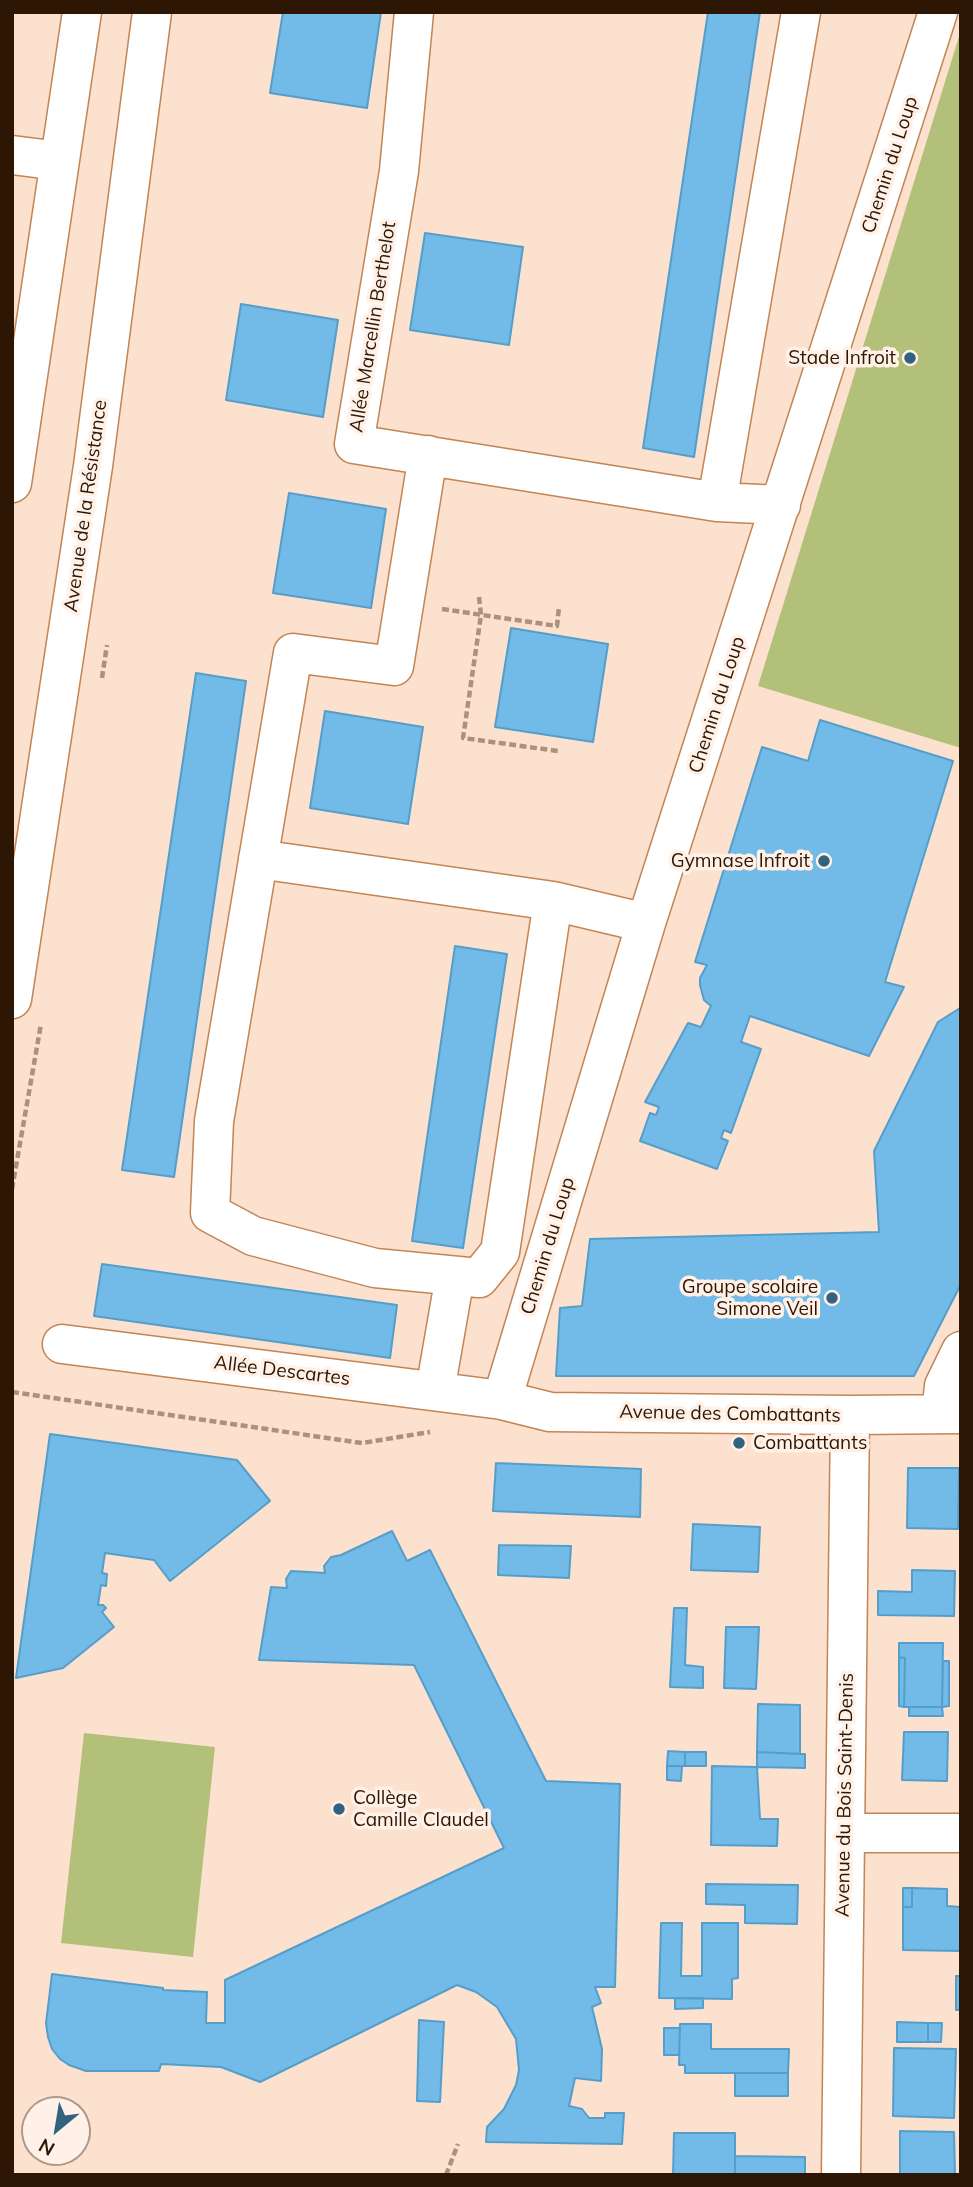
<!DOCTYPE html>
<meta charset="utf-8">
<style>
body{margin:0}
#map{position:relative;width:973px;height:2187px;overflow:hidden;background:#fce1ce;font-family:Mulish,sans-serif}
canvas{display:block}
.frame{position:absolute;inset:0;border:14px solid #2d1603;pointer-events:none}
.north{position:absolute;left:21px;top:2096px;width:70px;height:70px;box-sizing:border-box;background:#fff1e7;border:2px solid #ab998c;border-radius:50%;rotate:210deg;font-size:19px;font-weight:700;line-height:28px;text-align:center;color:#2d1603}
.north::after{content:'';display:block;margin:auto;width:24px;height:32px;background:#316280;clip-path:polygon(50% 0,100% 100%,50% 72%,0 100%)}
</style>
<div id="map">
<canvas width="973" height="2187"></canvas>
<div class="frame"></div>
<div class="north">N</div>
</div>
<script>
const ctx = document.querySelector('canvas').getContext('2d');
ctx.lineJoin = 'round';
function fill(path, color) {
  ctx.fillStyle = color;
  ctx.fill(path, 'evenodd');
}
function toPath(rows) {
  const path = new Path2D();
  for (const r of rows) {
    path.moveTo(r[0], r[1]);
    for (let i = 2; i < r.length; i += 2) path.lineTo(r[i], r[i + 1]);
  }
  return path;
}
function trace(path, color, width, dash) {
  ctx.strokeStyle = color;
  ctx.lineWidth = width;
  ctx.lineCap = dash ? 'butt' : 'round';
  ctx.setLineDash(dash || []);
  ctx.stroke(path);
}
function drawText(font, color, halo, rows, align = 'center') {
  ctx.font = font + ' Mulish,sans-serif';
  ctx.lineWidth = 7;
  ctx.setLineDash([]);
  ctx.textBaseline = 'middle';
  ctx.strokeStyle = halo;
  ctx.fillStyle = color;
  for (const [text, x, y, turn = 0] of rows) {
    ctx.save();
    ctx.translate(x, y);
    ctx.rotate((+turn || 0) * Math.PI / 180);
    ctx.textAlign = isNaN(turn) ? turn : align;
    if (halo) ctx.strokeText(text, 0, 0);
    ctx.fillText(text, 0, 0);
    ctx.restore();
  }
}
fill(toPath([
 [961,30,961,748,758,686],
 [84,1733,215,1747,193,1957,61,1943]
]), '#b2c07a');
const building = toPath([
 [283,12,381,12,367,108,270,93,283,12],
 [708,12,760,12,694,457,643,448,708,12],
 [425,233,523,247,509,345,410,330,425,233],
 [241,304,338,320,323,417,226,400,241,304],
 [289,493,386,509,371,608,273,593,289,493],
 [511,628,608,644,593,742,495,727,511,628],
 [196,673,246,681,174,1177,122,1170,196,673],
 [325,711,423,727,408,824,310,808,325,711],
 [820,720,953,761,885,982,904,987,869,1056,750,1016,741,1042,761,1049,731,1133,724,1130,721,1138,728,1141,717,1169,640,1141,650,1113,656,1115,659,1107,645,1102,688,1023,701,1027,711,1006,704,1000,700,985,700,978,707,965,695,962,762,747,808,761,820,720],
 [455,946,507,954,463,1248,412,1241,455,946],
 [960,1008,961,1284,914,1376,556,1376,560,1308,582,1306,590,1239,879,1232,874,1151,938,1022,960,1008],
 [102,1264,397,1305,390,1358,94,1316,102,1264],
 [50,1434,237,1460,270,1501,170,1581,154,1560,105,1553,102,1573,107,1574,106,1586,101,1585,98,1605,103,1605,106,1608,102,1612,114,1627,63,1668,16,1678,50,1434],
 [496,1463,641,1469,640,1517,493,1511,496,1463],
 [908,1468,959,1468,958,1529,907,1528,908,1468],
 [693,1524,760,1527,758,1572,691,1570,693,1524],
 [392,1531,407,1561,430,1550,546,1781,620,1784,615,1987,595,1987,601,2003,592,2007,602,2049,601,2081,575,2078,569,2106,582,2109,589,2118,605,2118,605,2113,624,2113,622,2144,486,2142,487,2127,504,2109,516,2085,519,2070,516,2039,497,2007,476,1992,457,1985,260,2082,221,2067,161,2064,159,2071,86,2071,69,2065,60,2059,52,2049,48,2037,46,2023,52,1974,163,1988,163,1990,207,1992,206,2023,225,2023,225,1980,504,1848,414,1665,259,1660,271,1587,287,1588,286,1579,291,1571,325,1573,324,1566,331,1557,341,1555,392,1531],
 [499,1545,571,1546,569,1578,498,1575,499,1545],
 [912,1570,955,1571,954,1616,878,1615,878,1591,912,1592,912,1570],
 [674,1608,687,1608,685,1665,703,1667,703,1688,670,1687,674,1608],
 [726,1627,759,1627,756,1689,724,1688,726,1627],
 [899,1643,943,1643,942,1707,904,1707,905,1658,899,1657,899,1643],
 [899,1657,905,1658,904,1707,899,1706,899,1657],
 [943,1661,949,1661,949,1706,942,1707,943,1661],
 [758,1704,800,1705,800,1754,757,1752,758,1704],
 [909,1707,942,1707,943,1716,909,1716,909,1707],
 [904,1732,948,1732,947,1781,902,1780,904,1732],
 [668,1751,685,1752,685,1766,667,1766,668,1751],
 [685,1752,706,1752,706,1766,685,1766,685,1752],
 [757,1752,805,1754,805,1768,757,1767,757,1752],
 [667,1766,682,1766,681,1781,667,1780,667,1766],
 [712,1766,757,1767,760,1819,778,1819,777,1846,711,1845,712,1766],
 [706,1884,798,1885,797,1924,745,1923,745,1905,706,1904,706,1884],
 [903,1888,912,1888,912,1907,903,1907,903,1888],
 [912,1888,947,1889,947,1906,961,1907,960,1951,903,1950,903,1907,912,1907,912,1888],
 [661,1923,682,1923,681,1976,702,1976,702,1923,738,1923,738,1978,732,1979,732,1999,659,1998,661,1923],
 [956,1976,961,1976,961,2010,956,2010,956,1976],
 [675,1998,703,1998,703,2008,675,2009,675,1998],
 [419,2020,444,2022,440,2102,417,2101,419,2020],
 [897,2022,928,2023,928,2042,897,2042,897,2022],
 [928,2023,942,2023,941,2042,928,2042,928,2023],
 [680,2024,711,2024,711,2049,789,2049,788,2073,685,2073,685,2065,679,2065,680,2024],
 [664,2028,680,2028,679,2055,664,2055,664,2028],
 [894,2048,956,2049,954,2118,893,2116,894,2048],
 [735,2073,788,2073,788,2096,735,2096,735,2073],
 [900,2131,954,2132,955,2175,900,2175,900,2131],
 [674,2133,735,2133,735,2175,673,2175,674,2133],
 [735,2156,805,2157,805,2175,735,2175,735,2156]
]);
fill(building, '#72bae8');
trace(building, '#569eca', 2);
const minor = toPath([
 [414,12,399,171,354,444,717,502,801,12],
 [12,155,59,161],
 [717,502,781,505],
 [258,859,553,901,500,1252,479,1278,375,1268,253,1236,210,1213,214,1121,293,653,394,666,428,455],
 [553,901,646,923],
 [62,1344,502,1400,550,1412,850,1415,961,1414],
 [435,1391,455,1276],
 [502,1400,646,923,938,12],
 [941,1414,944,1386,961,1351],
 [845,1833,961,1833],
 [841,2175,850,1415]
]);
const major = toPath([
 [12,483,82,12],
 [12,999,93,466,152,12]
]);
trace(minor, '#c28556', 41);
trace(major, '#c28556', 41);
trace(toPath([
 [479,597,481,615,463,738,558,751],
 [442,609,557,626,559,607],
 [102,678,107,645],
 [12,1189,41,1024],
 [12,1392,362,1443,430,1432],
 [446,2175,458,2144]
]), '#ab917e', 4.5, [7, 3.5]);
trace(minor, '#fff', 38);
trace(major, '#fff', 38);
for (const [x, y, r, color] of [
 [910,358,7,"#316280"],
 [824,861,7,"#316280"],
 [832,1298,7,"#316280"],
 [739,1443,7,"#316280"],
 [339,1809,7,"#316280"]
]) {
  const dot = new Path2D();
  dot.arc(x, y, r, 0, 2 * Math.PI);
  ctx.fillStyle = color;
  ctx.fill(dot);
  trace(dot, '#fff1e7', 2.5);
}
drawText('19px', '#2d1603', '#fff1e7', [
 ["Chemin du Loup",890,165,-72],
 ["Allée Marcellin Berthelot",373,327,-81],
 ["Avenue de la Résistance",86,506,-82],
 ["Chemin du Loup",717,705,-72],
 ["Chemin du Loup",548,1246,-73],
 ["Allée Descartes",282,1371,7],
 ["Avenue des Combattants",730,1414,1],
 ["Avenue du Bois Saint-Denis",845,1795,-89]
]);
drawText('19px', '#2d1603', '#fff1e7', [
 ["Stade Infroit",896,358],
 ["Gymnase Infroit",810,861],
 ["Groupe scolaire",818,1287],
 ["Simone Veil",818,1309],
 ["Combattants",753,1443,"left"],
 ["Collège",353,1798,"left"],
 ["Camille Claudel",353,1820,"left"]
], 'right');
</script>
